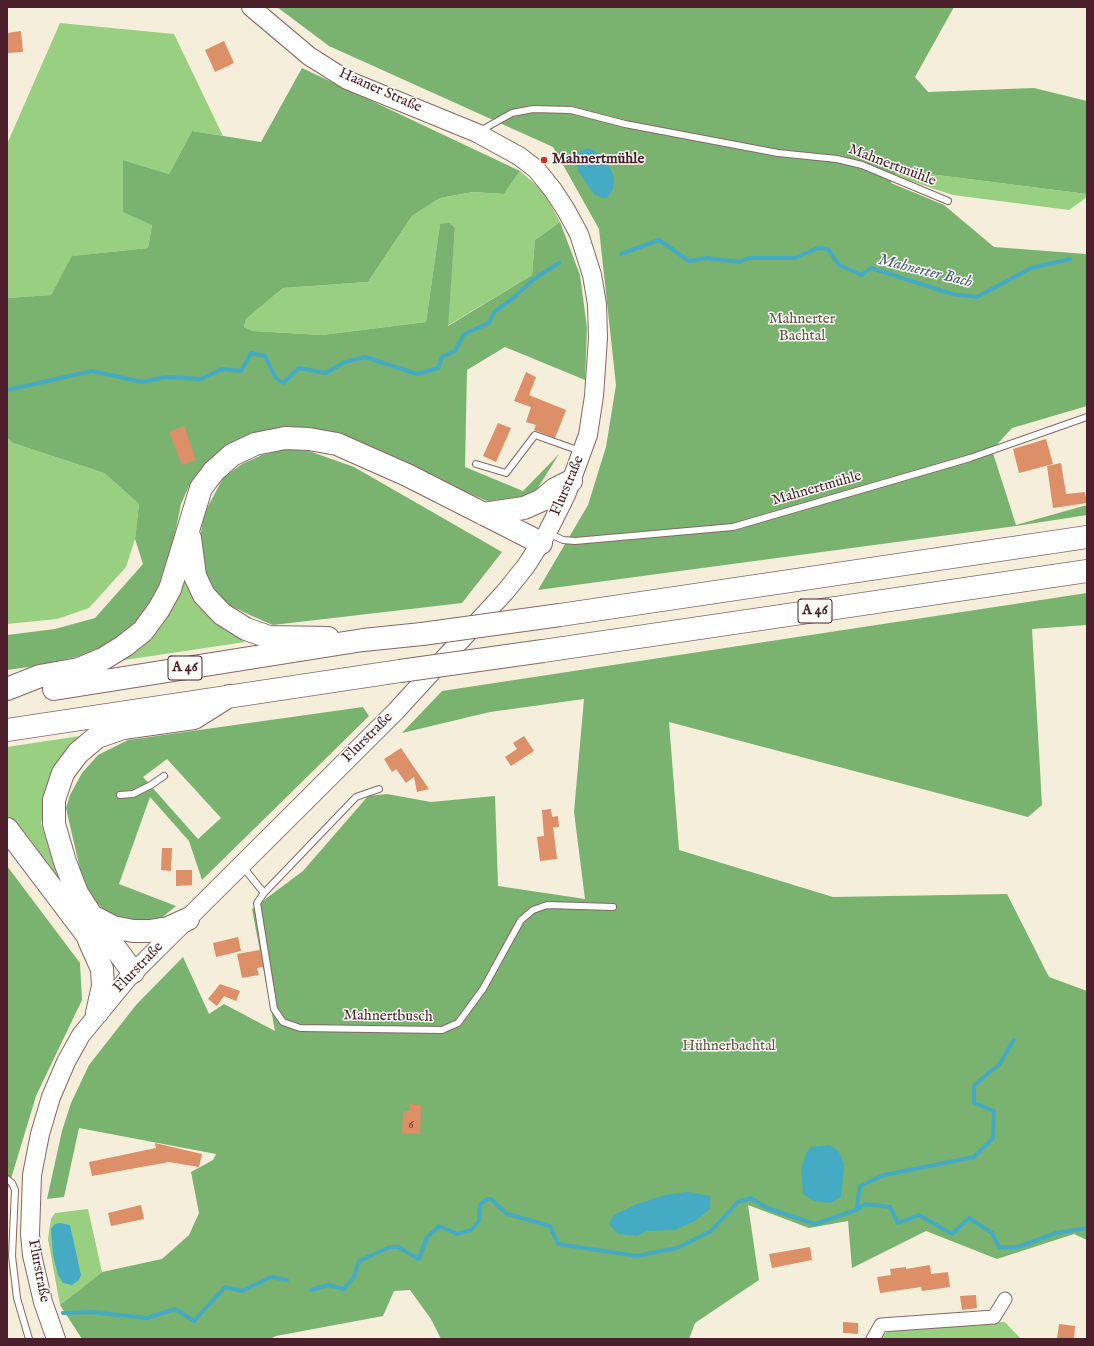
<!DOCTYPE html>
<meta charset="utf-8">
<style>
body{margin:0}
#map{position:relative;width:1094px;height:1346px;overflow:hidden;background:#f5eeda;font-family:"IM FELL English",serif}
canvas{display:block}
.frame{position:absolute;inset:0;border:8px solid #4a1f2b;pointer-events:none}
</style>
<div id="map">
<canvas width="1094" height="1346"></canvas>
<div class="frame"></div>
</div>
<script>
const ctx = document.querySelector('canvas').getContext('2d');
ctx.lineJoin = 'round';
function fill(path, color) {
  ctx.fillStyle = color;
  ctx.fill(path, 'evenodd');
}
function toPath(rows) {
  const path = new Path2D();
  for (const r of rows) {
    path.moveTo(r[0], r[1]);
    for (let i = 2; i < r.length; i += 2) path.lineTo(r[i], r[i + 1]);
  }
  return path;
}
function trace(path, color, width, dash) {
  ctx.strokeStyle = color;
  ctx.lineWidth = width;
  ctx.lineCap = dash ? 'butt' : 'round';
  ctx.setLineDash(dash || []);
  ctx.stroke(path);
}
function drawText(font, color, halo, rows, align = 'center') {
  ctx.font = font + ' "IM FELL English",serif';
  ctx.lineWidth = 3;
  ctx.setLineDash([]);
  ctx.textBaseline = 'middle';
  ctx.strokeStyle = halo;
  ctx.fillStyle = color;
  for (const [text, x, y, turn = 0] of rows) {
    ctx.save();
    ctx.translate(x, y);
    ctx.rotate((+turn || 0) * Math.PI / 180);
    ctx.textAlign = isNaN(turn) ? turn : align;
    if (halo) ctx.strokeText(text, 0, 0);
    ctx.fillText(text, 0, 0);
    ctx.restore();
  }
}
fill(toPath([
 [60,23,174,34,223,136,192,131,169,174,123,160,152,225,148,248,73,256,51,295,7,298,7,144],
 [898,170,1087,194,1087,197,1069,210,953,195,895,176],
 [520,171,544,192,560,222,535,240,532,275,447,326,455,228,440,225,426,322,322,335,253,331,244,327,246,319,283,288,368,282,412,216,440,198,473,192,504,194],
 [7,438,13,443,104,473,139,504,135,539,126,567,89,608,57,619,7,624],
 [184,570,200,604,222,628,245,642,118,661],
 [80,736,56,768,41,823,62,887,21,831,7,815,7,747],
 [88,1209,102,1272,60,1305,48,1239,51,1219,55,1213],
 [1005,1322,1021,1339,880,1339,890,1329]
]), '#98cf81');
fill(toPath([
 [277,7,954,7,915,77,928,92,1034,88,1087,101,1087,194,898,170,891,183,944,205,994,247,1086,254,1087,406,1012,428,992,450,1016,525,1087,505,1087,515,1016,526,538,590,588,505,606,447,616,385,599,229,553,147,329,46],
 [302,68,520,171,504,194,473,192,440,198,412,216,368,282,283,288,246,319,244,327,253,331,322,335,426,322,440,224,449,223,455,228,448,326,532,275,535,240,560,222,580,275,587,328,585,380,505,347,467,370,465,467,523,491,559,454,534,494,499,506,318,429,282,428,211,460,189,486,181,504,169,561,151,603,136,626,98,652,36,666,7,670,7,635,55,629,95,618,143,564,135,539,139,504,104,473,13,443,7,438,7,298,51,295,72,256,148,248,152,225,123,212,123,160,169,174,192,131,261,142],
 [287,449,309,451,354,467,502,552,462,603,273,625,252,616,231,606,215,591,207,576,201,559,200,538,204,514,223,478,242,464,262,455],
 [1087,593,1087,625,1032,629,1042,805,1028,817,669,722,679,850,833,897,1007,894,1049,977,1087,991,1087,1240,1074,1234,997,1259,926,1231,852,1268,848,1221,809,1228,748,1205,759,1280,695,1323,689,1339,441,1339,431,1319,410,1290,394,1291,383,1316,276,1336,270,1339,82,1339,60,1305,102,1272,162,1259,189,1235,199,1213,191,1172,213,1160,216,1154,79,1128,64,1197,47,1199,62,1131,71,1103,89,1065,136,1005,183,957,209,1014,224,1004,275,1031,252,909,303,871,368,796,387,794,431,802,495,796,498,886,585,899,574,812,584,699,490,712,402,733,442,691],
 [363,707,369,716,202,880,189,841,150,797,119,884,176,906,154,924,120,922,86,895,66,808,70,795,82,773,98,755,128,740],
 [167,759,221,818,198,839,143,777],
 [7,866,80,963,82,1000,36,1096,7,1192]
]), '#7ab26f');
fill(toPath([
 [589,148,605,158,614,177,613,189,607,198,602,198,594,194,578,171,575,159,580,151],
 [830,1145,839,1152,844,1165,841,1197,830,1203,814,1201,803,1194,801,1169,806,1153,811,1147],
 [687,1192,710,1196,710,1209,695,1221,675,1230,647,1231,637,1236,618,1234,609,1224,614,1215,637,1204,665,1195],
 [60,1223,70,1225,81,1275,79,1280,72,1285,63,1283,58,1275,53,1255,51,1229,55,1224]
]), '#45abc4');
trace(toPath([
 [621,254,659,240,689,261,707,258,739,262,749,258,795,258,818,248,828,249,839,265,862,275,871,268,952,294,977,297,1031,268,1070,259],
 [7,390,92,371,142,382,165,377,201,379,222,369,241,371,251,353,265,356,275,377,283,383,299,368,326,373,345,362,365,357,417,374,438,368,442,357,455,351,464,334,489,323,494,312,511,300,534,279,559,263],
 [856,1210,860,1186,884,1175,974,1157,993,1138,994,1111,974,1103,974,1086,987,1074,999,1065,1014,1040],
 [311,1290,328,1285,344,1289,354,1277,359,1261,390,1247,398,1247,419,1259,427,1237,439,1226,457,1234,471,1230,479,1221,480,1205,487,1199,491,1199,507,1214,550,1226,558,1244,637,1256,677,1248,711,1231,738,1202,751,1198,767,1208,815,1224,856,1210,865,1204,890,1207,898,1223,919,1215,952,1234,969,1218,992,1233,999,1247,1018,1247,1056,1233,1087,1228],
 [63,1313,91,1312,147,1318,175,1309,194,1321,225,1287,242,1291,271,1277,287,1280]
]), '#45abc4', 4);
fill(toPath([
 [21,31,23,52,7,53,7,33],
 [224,41,234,63,215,72,205,50],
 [526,372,536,377,529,395,566,410,555,438,534,430,536,425,526,422,531,407,514,401],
 [498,423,511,428,496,462,483,456],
 [184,426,196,460,182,465,169,432],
 [1046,439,1053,464,1019,473,1013,449],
 [1061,463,1066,494,1085,492,1087,503,1053,508,1047,466],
 [524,736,534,751,511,766,505,757,517,749,513,743],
 [401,748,409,760,429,789,417,792,414,777,406,783,396,769,392,772,384,759],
 [551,809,552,817,558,816,559,827,553,827,557,859,540,861,537,837,544,836,542,810],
 [162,848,172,848,171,871,161,870],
 [176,870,192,870,192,885,176,886],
 [238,937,241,951,216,957,213,943],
 [260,950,263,967,257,968,259,975,242,978,237,954],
 [220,984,240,991,236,1001,224,996,217,1006,208,999],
 [410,1104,421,1105,420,1134,402,1133,403,1111,410,1111],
 [155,1143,202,1154,199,1167,169,1162,92,1176,89,1162,156,1148],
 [141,1205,144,1219,111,1226,108,1213],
 [810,1247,812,1260,772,1268,769,1254],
 [930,1265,931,1274,948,1272,950,1287,922,1291,921,1287,880,1293,877,1277,891,1275,890,1269,906,1267,906,1269],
 [976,1295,977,1308,962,1310,960,1296],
 [843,1322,858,1323,858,1334,843,1333],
 [1059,1324,1075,1326,1074,1339,1057,1339]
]), '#dd8f68');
const service = toPath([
 [480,131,512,113,533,109,571,110,625,124,778,153,837,159,862,165,948,201],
 [476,464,506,473,535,435,580,451],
 [548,533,563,540,575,541,733,527,970,458,1087,417],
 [120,795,133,794,151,785,164,776],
 [243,867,264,893,257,903,274,1009,283,1022,300,1028,442,1030,458,1023,483,989,521,920,533,910,547,905,613,907],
 [264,893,356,797,379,789],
 [7,1179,12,1183,15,1190,12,1256,17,1298,29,1339]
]);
const minor = toPath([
 [873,1339,881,1325,994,1317,1005,1299]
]);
const secondary = toPath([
 [56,1339,43,1302,32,1255,30,1234,32,1175,40,1134,51,1097,66,1062,81,1035,128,978,396,711,505,592,526,566,547,533,566,495,588,435,594,396,598,338,597,304,592,275,579,234,566,210,553,190,536,169,519,156,477,133,347,80,309,56,251,7]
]);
const motorway = toPath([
 [483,514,524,508,542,500,555,489,571,481],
 [190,538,195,576,204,595,222,614,246,629,269,637,328,638],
 [560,615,1087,537],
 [543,651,1087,571],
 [7,689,40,676,79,669,103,659,124,646,143,631,159,609,170,589,201,488,214,471,232,455,255,444,285,438,309,439,337,444,407,475,541,543],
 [54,689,363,640,422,634],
 [7,730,400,671],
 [7,829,100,952],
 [92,916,113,927,133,931,150,931,168,928,188,919],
 [89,940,102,969,103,986,97,1013],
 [133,972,91,915,77,893,65,862,54,824,54,800,63,773,78,753,97,737,123,728,194,718,229,696]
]);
trace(service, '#866768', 8);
trace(minor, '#866768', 15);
trace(secondary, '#866768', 20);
trace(motorway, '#866768', 24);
trace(service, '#fff', 6);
trace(minor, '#fff', 13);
trace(secondary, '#fff', 18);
trace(motorway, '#fff', 22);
const motorwayBridge = toPath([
 [422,634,560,615],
 [400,671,543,651]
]);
trace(motorwayBridge, '#866768', 24, []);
trace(motorwayBridge, '#fff', 22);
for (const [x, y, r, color] of [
 [544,160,4,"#c8321e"]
]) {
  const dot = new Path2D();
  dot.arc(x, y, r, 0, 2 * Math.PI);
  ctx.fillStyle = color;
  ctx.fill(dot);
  trace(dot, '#fdfcf7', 1.5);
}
drawText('13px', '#6f3b3a', null, [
 ["6",411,1125]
]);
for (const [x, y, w] of [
 [815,611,34],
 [185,668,34]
]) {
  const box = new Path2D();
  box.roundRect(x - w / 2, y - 12, w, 24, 3);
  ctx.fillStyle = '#fdfcf7';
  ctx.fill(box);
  trace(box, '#4a1f2b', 1);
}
drawText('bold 14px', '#4a1f2b', null, [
 ["A 46",815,611],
 ["A 46",185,668]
]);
drawText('15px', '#4a1f2b', '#fdfcf7', [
 ["Haaner Straße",380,91,24],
 ["Mahnertmühle",892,166,21],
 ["Flurstraße",568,486,-67],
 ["Mahnertmühle",817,489,-16],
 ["Flurstraße",368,738,-45],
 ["Flurstraße",139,968,-46],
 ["Mahnertbusch",388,1017,1],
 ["Flurstraße",38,1271,79]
]);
drawText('bold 15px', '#4a1f2b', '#fdfcf7', [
 ["Mahnertmühle",552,160]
], 'left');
drawText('15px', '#615445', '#fdfcf7', [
 ["Mahnerter",802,320],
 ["Bachtal",802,337],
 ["Hühnerbachtal",729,1047]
]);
drawText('italic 16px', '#485e70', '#fdfcf7', [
 ["Mahnerter Bach",925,272,14]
]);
</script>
